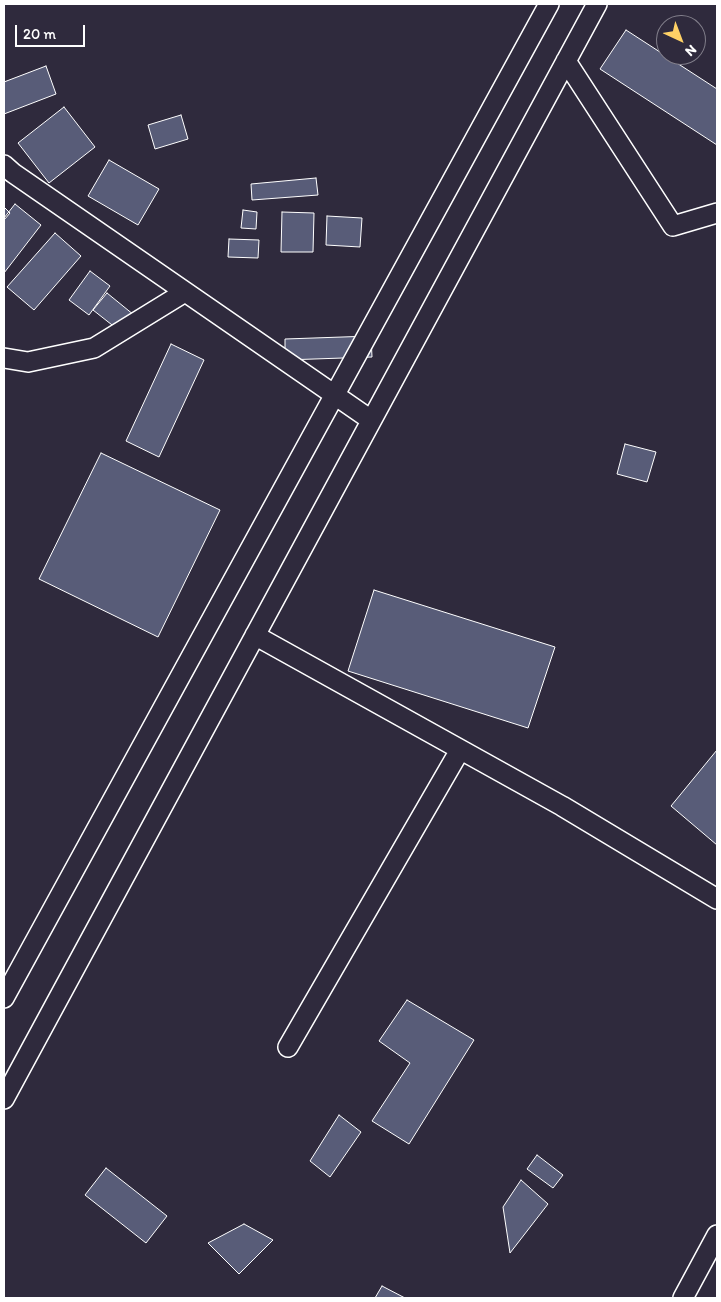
<!DOCTYPE html>
<style>
body{margin:0}
#map{position:relative;width:721px;height:1302px;overflow:hidden;background:#2f2a3d;font-family:Itim,sans-serif}
canvas{display:block}
.frame{position:absolute;inset:0;border:5px solid #fff;pointer-events:none}
.north{position:absolute;left:656px;top:15px;width:50px;height:50px;box-sizing:border-box;background:#2f2a3d;border:1px solid #827f8b;border-radius:50%;rotate:137deg;font-size:14px;font-weight:700;line-height:20px;text-align:center;color:#fff}
.north::after{content:'';display:block;margin:auto;width:18px;height:22px;background:#ffd166;clip-path:polygon(50% 0,100% 100%,50% 72%,0 100%)}
.scale{position:absolute;left:15px;top:25px;width:70px;height:22px;box-sizing:border-box;border:2px solid #fff;border-top:0;padding-left:6px;font-size:15px;line-height:18px;white-space:nowrap;color:#fff;-webkit-text-stroke:4px #2f2a3d;paint-order:stroke}
</style>
<div id="map">
<canvas width="721" height="1302"></canvas>
<div class="frame"></div>
<div class="north">N</div>
<div class="scale">20 m</div>
</div>
<script>
const ctx = document.querySelector('canvas').getContext('2d');
ctx.lineJoin = 'round';
function fill(path, color) {
  ctx.fillStyle = color;
  ctx.fill(path, 'evenodd');
}
function toPath(rows) {
  const path = new Path2D();
  for (const r of rows) {
    path.moveTo(r[0], r[1]);
    for (let i = 2; i < r.length; i += 2) path.lineTo(r[i], r[i + 1]);
  }
  return path;
}
function trace(path, color, width, dash) {
  ctx.strokeStyle = color;
  ctx.lineWidth = width;
  ctx.lineCap = dash ? 'butt' : 'round';
  ctx.setLineDash(dash || []);
  ctx.stroke(path);
}
const building = toPath([
 [626,30,717,89,717,145,600,69,626,30],
 [46,66,56,94,4,114,4,82,46,66],
 [64,107,95,147,49,183,18,143,64,107],
 [181,115,188,139,155,149,148,125,181,115],
 [109,160,159,189,138,225,88,196,109,160],
 [316,178,318,195,252,200,251,184,316,178],
 [15,204,41,225,4,273,4,218,15,204],
 [4,207,10,213,4,220,4,207],
 [243,210,257,212,256,229,241,228,243,210],
 [282,212,314,213,313,252,281,252,282,212],
 [327,216,362,218,360,247,326,245,327,216],
 [55,233,81,256,34,310,7,287,55,233],
 [229,239,259,240,258,258,228,257,229,239],
 [90,271,110,286,89,315,69,300,90,271],
 [107,293,134,315,121,332,93,310,107,293],
 [371,336,372,357,285,360,285,339,371,336],
 [171,344,204,360,159,457,126,441,171,344],
 [625,444,656,452,647,482,617,474,625,444],
 [101,453,220,510,158,637,39,579,101,453],
 [374,590,555,647,528,728,348,671,374,590],
 [717,750,717,845,671,806,717,750],
 [407,1000,474,1040,409,1144,372,1121,410,1063,379,1041,407,1000],
 [339,1115,361,1132,330,1177,310,1161,339,1115],
 [537,1155,563,1175,553,1188,527,1169,537,1155],
 [106,1168,167,1216,146,1243,85,1195,106,1168],
 [521,1180,548,1204,510,1253,503,1207,521,1180],
 [244,1224,273,1240,239,1274,208,1243,244,1224],
 [382,1286,405,1298,375,1298,382,1286]
]);
fill(building, '#585c78');
trace(building, '#fff', 1);
const street = toPath([
 [566,61,673,226,717,213],
 [4,165,13,173,371,420],
 [4,358,28,362,94,348,185,292],
 [255,635,258,637,562,806,717,899],
 [4,998,549,4],
 [288,1047,460,750],
 [4,1099,597,4],
 [683,1298,717,1235]
]);
trace(street, '#fff', 22);
trace(street, '#2f2a3d', 19);
</script>
